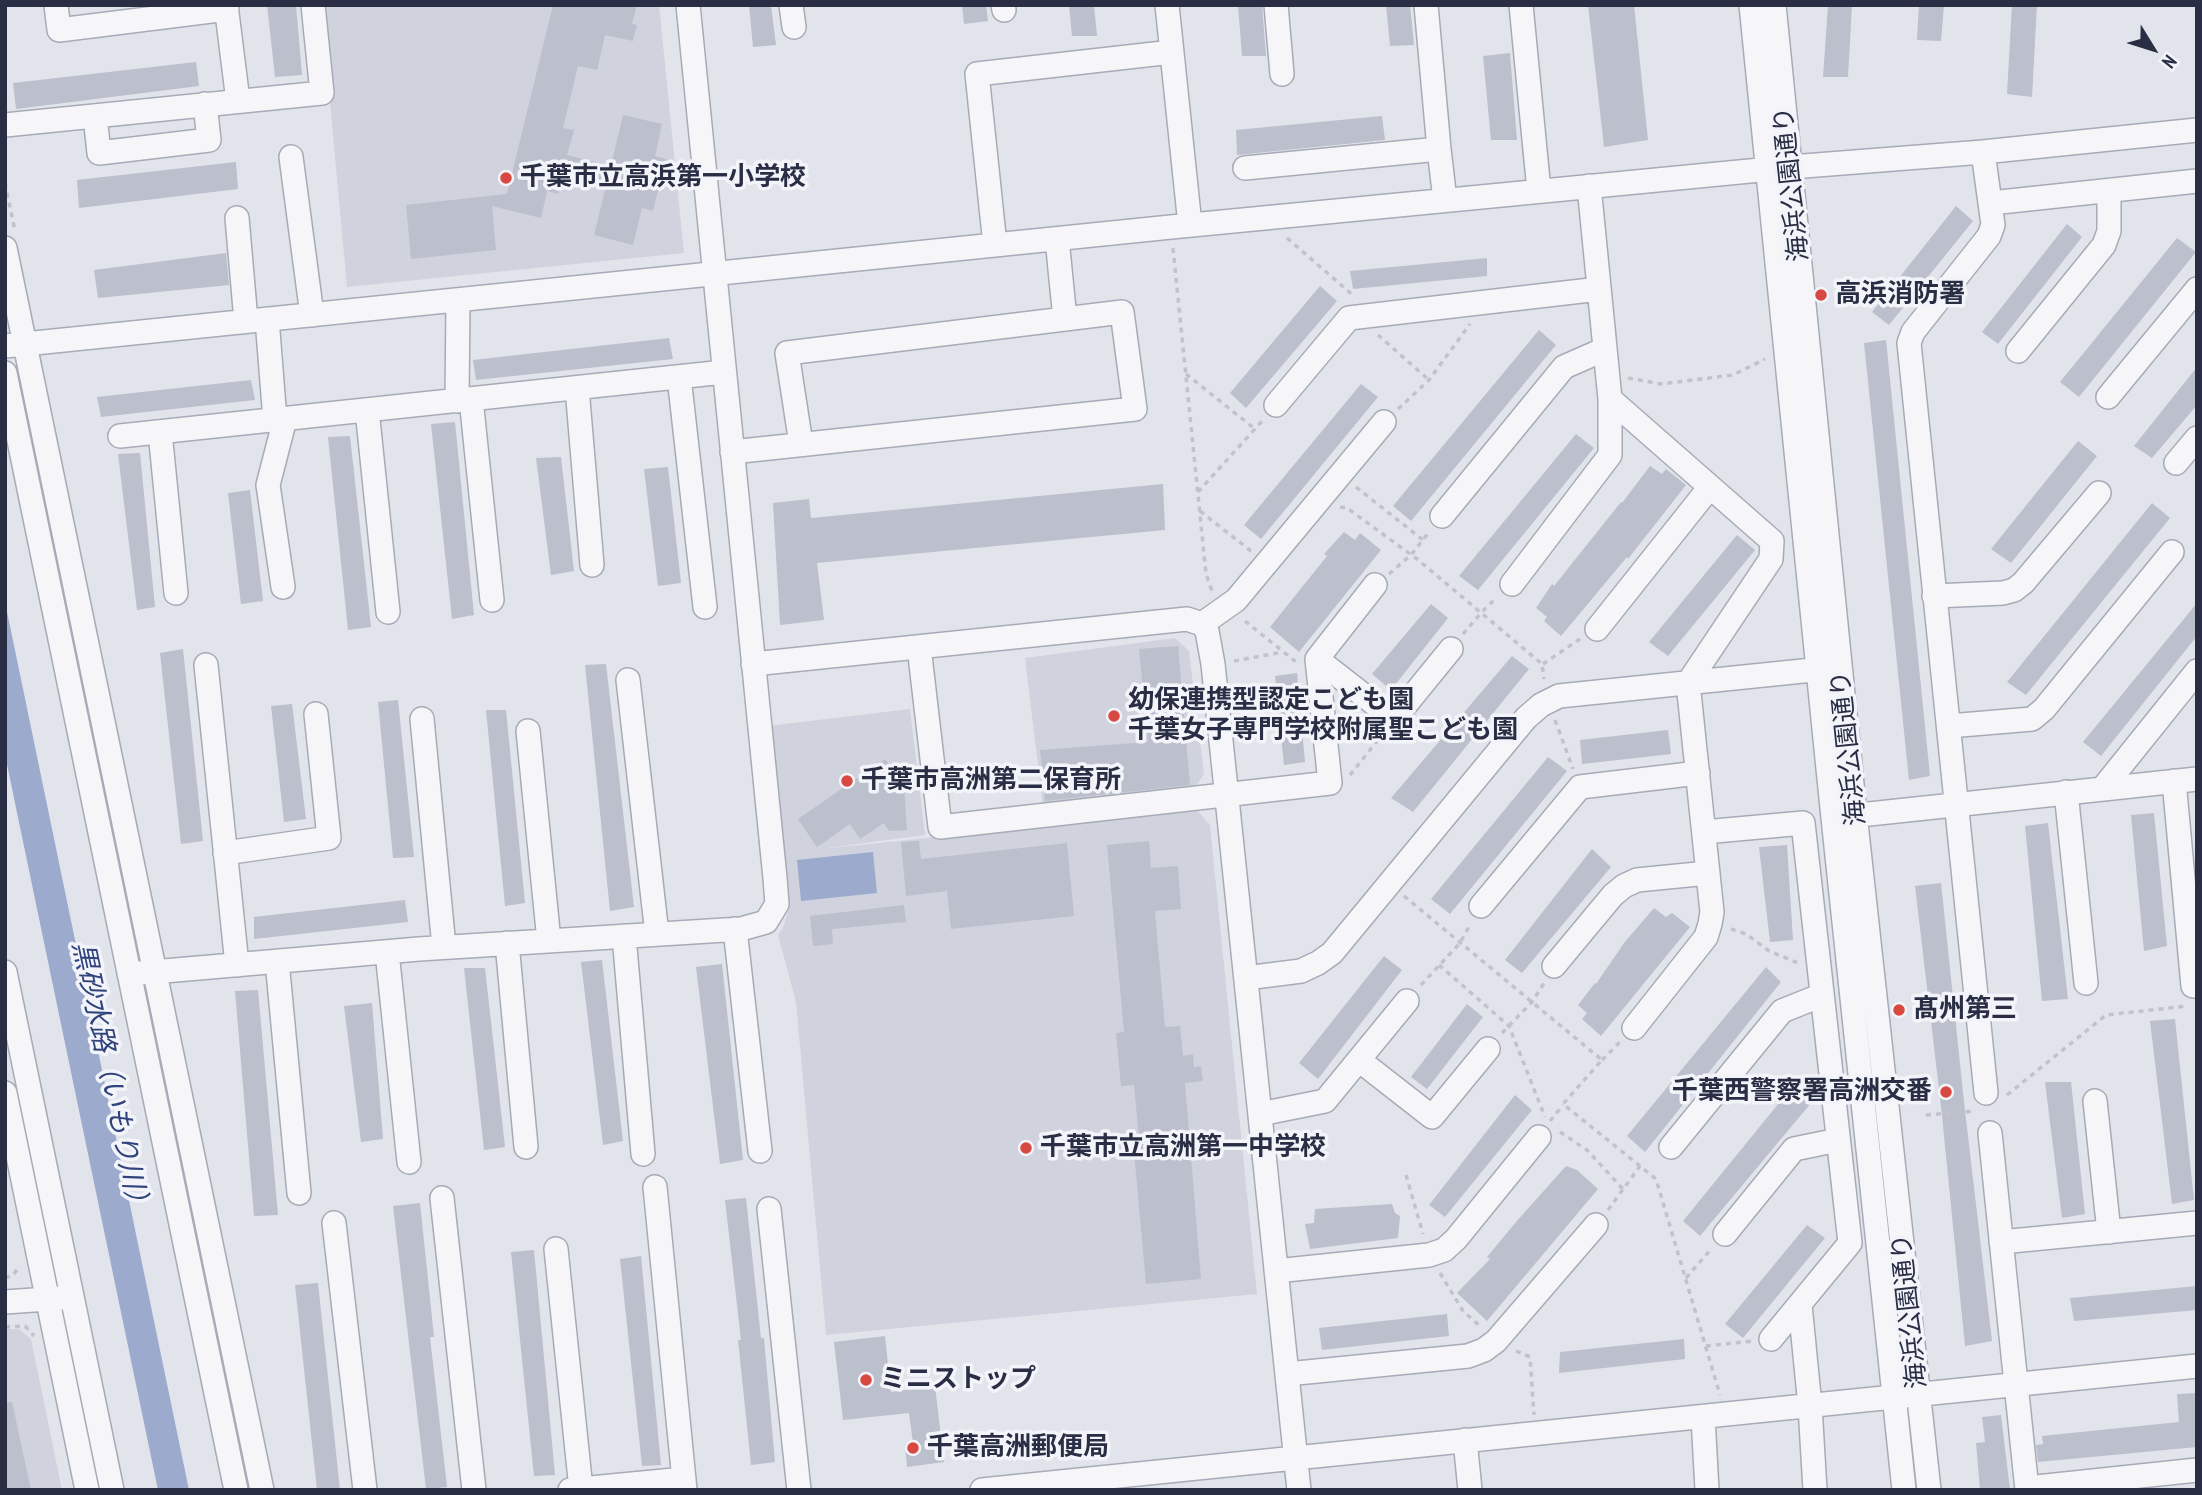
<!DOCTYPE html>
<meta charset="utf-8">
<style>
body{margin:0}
#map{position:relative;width:2202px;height:1495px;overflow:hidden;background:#e2e4ec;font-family:"PT Sans Narrow",sans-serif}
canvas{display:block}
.frame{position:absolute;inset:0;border:7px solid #292e45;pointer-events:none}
.north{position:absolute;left:2118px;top:14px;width:70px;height:70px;-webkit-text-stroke:5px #f2f4f9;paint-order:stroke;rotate:128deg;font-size:19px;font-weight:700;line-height:28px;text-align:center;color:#292e45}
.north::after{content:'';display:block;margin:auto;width:24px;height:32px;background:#292e45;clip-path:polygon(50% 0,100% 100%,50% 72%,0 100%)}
</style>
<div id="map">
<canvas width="2202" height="1495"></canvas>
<div class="frame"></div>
<div class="north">N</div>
</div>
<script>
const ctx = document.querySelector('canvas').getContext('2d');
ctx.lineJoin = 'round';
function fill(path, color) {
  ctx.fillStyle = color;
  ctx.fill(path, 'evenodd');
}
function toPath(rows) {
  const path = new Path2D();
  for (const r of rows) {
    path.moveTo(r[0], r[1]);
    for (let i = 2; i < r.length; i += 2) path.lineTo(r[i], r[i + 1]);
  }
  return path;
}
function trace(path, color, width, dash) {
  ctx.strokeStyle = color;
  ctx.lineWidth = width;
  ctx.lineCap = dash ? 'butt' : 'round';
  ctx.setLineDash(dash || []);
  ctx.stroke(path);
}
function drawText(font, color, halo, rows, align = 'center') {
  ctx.font = font + ' "PT Sans Narrow","Noto Sans JP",sans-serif';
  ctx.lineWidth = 7;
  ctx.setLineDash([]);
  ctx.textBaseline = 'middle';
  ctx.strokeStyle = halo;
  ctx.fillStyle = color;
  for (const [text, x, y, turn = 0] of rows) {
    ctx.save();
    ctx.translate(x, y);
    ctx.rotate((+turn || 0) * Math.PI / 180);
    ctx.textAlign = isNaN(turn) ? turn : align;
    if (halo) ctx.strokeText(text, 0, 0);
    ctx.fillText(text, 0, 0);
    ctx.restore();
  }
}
fill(toPath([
 [321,5,659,5,684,253,347,287],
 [1175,638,1189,651,1204,774,1195,788,1043,807,1025,658],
 [910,709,925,835,820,849,1197,810,1210,825,1257,1294,826,1335,796,1002,778,935,783,927,789,909,768,726],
 [5,1329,19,1329,31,1339,62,1490,5,1490]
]), '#d0d3de');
fill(toPath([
 [5,602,189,1490,158,1490,5,755],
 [873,852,877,893,801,901,797,860]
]), '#9caacd');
fill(toPath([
 [267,5,296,5,302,75,275,77],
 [553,5,637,5,632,24,637,25,633,41,605,35,597,70,578,66,563,128,574,130,567,155,611,166,623,115,662,124,655,156,666,159,653,211,642,208,633,245,594,235,607,182,563,172,558,194,547,191,541,218,492,206,496,250,411,259,406,205,507,194],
 [749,5,771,5,776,45,753,47],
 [962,5,986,5,988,21,964,24],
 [1069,5,1094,5,1097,36,1072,36],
 [1238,5,1262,5,1266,56,1242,56],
 [1386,5,1410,5,1414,45,1390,46],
 [1588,5,1634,5,1648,140,1604,147],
 [1828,5,1852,5,1848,77,1823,77],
 [1919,5,1944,5,1941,41,1917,40],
 [2012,5,2037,5,2032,97,2007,94],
 [1510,53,1517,140,1491,140,1483,56],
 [196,62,199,86,16,109,13,83],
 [1382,116,1385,140,1237,155,1236,130],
 [236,162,238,189,79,208,77,180],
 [1956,206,1973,221,1889,325,1872,312],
 [2067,224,2082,237,1998,344,1982,332],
 [2177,238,2196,252,2079,397,2060,382],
 [226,253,229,285,98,298,94,270],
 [1487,258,1487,276,1353,289,1350,271],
 [1320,286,1337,301,1246,408,1230,393],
 [1539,330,1556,345,1411,521,1393,506],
 [669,338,673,359,476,380,473,360],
 [1886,340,1930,776,1909,780,1864,343],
 [2197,367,2197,405,2152,458,2134,446],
 [251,380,255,400,101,417,97,397],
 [1361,384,1378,397,1261,539,1244,525],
 [455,422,474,615,452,619,431,424],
 [1576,434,1594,448,1478,590,1459,576],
 [350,436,371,627,348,630,328,437],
 [2078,441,2097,456,2011,563,1991,549],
 [140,453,155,607,137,610,118,454],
 [561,457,574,571,551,575,536,458],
 [1650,466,1662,474,1666,469,1686,485,1628,559,1627,557,1561,636,1544,621,1547,617,1536,608,1552,584,1554,586,1621,502,1622,503],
 [668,467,681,583,658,586,644,469],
 [1163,484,1165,530,817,563,824,620,780,625,773,503,809,499,811,518],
 [250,490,263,601,241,604,228,493],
 [2152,503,2170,518,2026,695,2007,682],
 [1344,532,1355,540,1360,533,1381,550,1299,652,1270,627,1327,556,1324,554],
 [1737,535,1755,550,1668,656,1649,642],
 [2197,603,2197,636,2101,756,2083,742],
 [1431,604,1448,618,1391,690,1372,674],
 [1178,646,1190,785,1045,801,1040,750,1148,742,1139,649],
 [183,649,203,841,181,844,160,653],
 [1512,656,1529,669,1413,812,1391,798],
 [606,664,634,907,610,911,585,665],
 [1297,673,1305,762,1284,765,1275,676],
 [398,700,414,857,393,858,378,702],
 [292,704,306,819,284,822,271,706],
 [486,710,506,710,525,903,505,906],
 [1668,730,1671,754,1582,764,1580,740],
 [1548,757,1567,771,1450,914,1431,899],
 [885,759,904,787,907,830,889,831,884,823,860,839,850,824,817,847,798,819],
 [2154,813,2167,946,2144,951,2131,815],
 [2048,823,2068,999,2042,1001,2025,826],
 [919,841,921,859,1067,843,1074,916,951,929,947,891,906,896,901,842],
 [1149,841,1151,868,1178,866,1181,909,1155,911,1165,1027,1180,1026,1183,1056,1193,1054,1194,1067,1201,1066,1203,1081,1185,1083,1201,1279,1146,1284,1133,1140,1139,1139,1134,1085,1121,1086,1116,1033,1124,1032,1107,845],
 [1787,845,1793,940,1770,942,1759,847],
 [1592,849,1611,867,1522,973,1505,960],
 [1941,883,1964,1102,1992,1341,1965,1346,1941,1106,1915,886],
 [405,900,408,922,254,939,254,917],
 [904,905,906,922,832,929,833,944,813,946,810,916],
 [1654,908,1666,917,1672,913,1690,927,1601,1036,1582,1019,1587,1013,1578,1005,1595,983,1596,984,1624,943],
 [1384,956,1402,970,1318,1079,1299,1063],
 [602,960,623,1141,603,1145,581,962],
 [722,964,743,1160,720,1164,696,967],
 [1766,967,1781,982,1645,1152,1627,1136],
 [464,968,485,968,505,1147,484,1150],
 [258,990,278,1215,254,1216,235,991],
 [372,1003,383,1139,361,1142,344,1006],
 [1467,1004,1483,1017,1427,1089,1411,1077],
 [2175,1019,2194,1200,2172,1204,2150,1021],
 [2045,1082,2071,1082,2085,1214,2062,1218],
 [1792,1087,1811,1103,1700,1236,1683,1221],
 [1515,1095,1532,1110,1445,1217,1429,1205],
 [1566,1166,1577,1170,1598,1189,1487,1321,1457,1293,1490,1259,1487,1257,1516,1222],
 [746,1198,761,1338,764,1338,775,1462,751,1465,738,1340,741,1340,725,1200],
 [420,1203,434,1337,430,1337,447,1487,426,1489,393,1206],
 [1392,1204,1395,1213,1400,1216,1398,1238,1310,1249,1305,1224,1314,1223,1315,1209],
 [1807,1225,1825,1238,1743,1338,1725,1324],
 [534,1250,555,1475,534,1476,511,1252],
 [641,1256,661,1465,642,1466,620,1259],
 [318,1283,340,1490,317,1490,295,1285],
 [2197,1286,2197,1310,2074,1321,2070,1298],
 [1447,1314,1449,1336,1322,1350,1319,1328],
 [885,1336,891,1392,935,1386,944,1462,907,1467,905,1444,913,1443,909,1413,843,1420,834,1342],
 [1684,1339,1685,1359,1559,1373,1560,1352],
 [2196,1393,2197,1447,2038,1462,2036,1445,2043,1444,2042,1436,2179,1422,2177,1394],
 [12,1402,31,1490,5,1490,5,1403],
 [2001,1415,2010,1490,1980,1490,1976,1443,1985,1442,1982,1417]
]), '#bcbfcc');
const minor = toPath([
 [56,5,59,30,227,9],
 [226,5,238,101],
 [791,5,794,27],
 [1003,5,1004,10],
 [1167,5,1190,225],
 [1276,5,1282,74],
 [1426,5,1439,149,1445,200],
 [1521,5,1539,191],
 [1751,5,1833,818,1904,1490],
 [1774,5,1855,814,1929,1490],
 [95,116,99,153,209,140,205,104],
 [5,125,322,93,313,5],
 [1983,152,1993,225,1989,236,1913,332,1909,343,1986,1093],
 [291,157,312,315],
 [1245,168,1439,149],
 [1589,186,1610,399,1772,541,1771,559,1688,683,1712,912,1710,924,1706,937,1634,1028],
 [1991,203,2197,181],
 [237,218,246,321],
 [1057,239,1065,319],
 [995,245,977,74,1172,52],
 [5,248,262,1490],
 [267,319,275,420],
 [5,346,1171,227,1791,167,1983,152,2197,130],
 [2018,351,2104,245,2109,231,2109,191],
 [5,373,236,1490],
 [679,377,705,607],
 [577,388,592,565],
 [2108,397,2197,289],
 [471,399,492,600],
 [457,401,458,300],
 [1276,405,1349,318,1599,289],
 [367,410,388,612],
 [160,432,176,593],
 [120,436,724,372],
 [732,452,1135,409,1122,312,787,353,801,444],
 [2176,463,2197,438],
 [1442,516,1564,367,1605,349],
 [1512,584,1610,455,1610,399],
 [283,587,268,485,285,419],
 [1934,596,2003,593,2014,590,2023,583,2099,493],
 [1202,624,1236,600,1384,422],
 [1597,629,1710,487],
 [919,647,940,827,1330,783,1317,659,1375,585],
 [1317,659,1394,719,1451,649],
 [753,664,1187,619,1202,624,1207,631,1213,664,1299,1490],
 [206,665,237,965],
 [628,680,657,934],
 [422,719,444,947],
 [1949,726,2032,719,2044,709,2172,552],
 [528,731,549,941],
 [2174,781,2193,986],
 [2103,788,2197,671],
 [2066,792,2086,983],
 [1841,817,2197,779],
 [1704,832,1803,823,1850,1243,1771,1339],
 [225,853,329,838,316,714],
 [1481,906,1580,787,1698,773],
 [735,929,760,1151],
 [624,936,643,1154],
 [507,943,526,1147],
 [387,952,409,1162],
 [277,961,299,1193],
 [1554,966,1613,895,1624,886,1637,880,1708,873],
 [5,972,112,1490],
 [129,974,419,949,741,929,766,922,777,904,775,878,688,5],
 [1246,978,1301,971,1318,963,1332,953,1526,718,1541,705,1559,696,1832,668],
 [1359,1060,1432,1117,1488,1049],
 [5,1093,87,1490],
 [2095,1101,2109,1232],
 [1260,1114,1325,1101,1407,1001],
 [1990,1133,2027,1490],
 [1671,1147,1782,1011,1822,995],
 [655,1187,685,1490],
 [442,1198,474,1490],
 [769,1209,799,1490],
 [334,1223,365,1490],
 [1725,1234,1794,1149,1838,1140],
 [2001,1242,2197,1223],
 [556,1249,581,1489],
 [1276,1271,1429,1255,1444,1250,1456,1239,1539,1137],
 [5,1302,62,1298],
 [1800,1305,1810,1406,1815,1490],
 [1287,1374,1468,1356,1484,1350,1496,1341,1596,1225],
 [1703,1417,1707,1490],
 [1465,1440,1470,1490],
 [2027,1488,2197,1470],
 [570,1490,684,1479],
 [982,1490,2197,1366]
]);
trace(minor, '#a7aab7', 26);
trace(toPath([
 [5,183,15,231],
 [1287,238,1355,297],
 [1173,248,1206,574,1212,591],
 [1378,335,1429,380],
 [1186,374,1255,429],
 [1628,378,1661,384,1733,375,1765,359],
 [1398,409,1429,380,1470,324],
 [1356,487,1423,540],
 [1198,492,1263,420],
 [1340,507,1347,508,1417,559,1542,664,1544,679],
 [1200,511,1251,551],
 [1389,574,1411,555,1430,531],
 [1245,621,1296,662],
 [1463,634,1481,613,1496,598],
 [1234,661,1283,652],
 [1543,664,1580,639],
 [1555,720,1573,769],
 [1350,775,1382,735],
 [1404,896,1602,1060,1563,1104,1656,1179,1720,1395],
 [1731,929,1746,934,1769,951,1798,963],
 [1439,965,1509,1026,1545,1117],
 [1421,985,1460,943,1471,923],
 [1502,1033,1532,1002,1544,983],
 [1602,1060,1620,1042],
 [2007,1095,2106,1015,2188,1006],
 [1926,1115,1976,1111],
 [1550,1121,1563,1105],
 [1560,1132,1587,1150,1623,1189],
 [1406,1175,1423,1234],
 [1608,1210,1640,1166],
 [1440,1273,1463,1311,1481,1327],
 [5,1278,13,1275,19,1267],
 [1686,1278,1712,1248],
 [5,1327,25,1326,34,1336],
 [1706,1346,1752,1341],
 [1516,1351,1530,1357,1534,1415]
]), '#c1c2ca', 3.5, [5, 5]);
trace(minor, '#f6f6f9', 23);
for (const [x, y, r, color] of [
 [506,178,7,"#d74941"],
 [1821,295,7,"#d74941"],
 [1114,716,7,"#d74941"],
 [847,781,7,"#d74941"],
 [1899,1010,7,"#d74941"],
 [1946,1092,7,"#d74941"],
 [1026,1148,7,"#d74941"],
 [866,1380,7,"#d74941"],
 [913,1448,7,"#d74941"]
]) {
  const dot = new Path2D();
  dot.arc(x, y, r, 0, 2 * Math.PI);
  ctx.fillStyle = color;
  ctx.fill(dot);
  trace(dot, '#f2f4f9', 2.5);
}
drawText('bold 26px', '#292e45', '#f2f4f9', [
 ["千葉市立高浜第一小学校",520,178],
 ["高浜消防署",1835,295],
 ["幼保連携型認定こども園",1128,701],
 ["千葉女子専門学校附属聖こども園",1128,731],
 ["千葉市高洲第二保育所",861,781],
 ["髙州第三",1913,1010],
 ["千葉西警察署高洲交番",1932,1092,"right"],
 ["千葉市立高洲第一中学校",1040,1148],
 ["ミニストップ",880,1380],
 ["千葉高洲郵便局",927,1448]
], 'left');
drawText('26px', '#292e45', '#f2f4f9', [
 ["海浜公園通り",1792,184,-96],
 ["海浜公園通り",1849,748,-96],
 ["海浜公園通り",1910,1311,-96]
]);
drawText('italic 28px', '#30437c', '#f2f4f9', [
 ["黒砂水路（いもり川）",110,1079,78]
]);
</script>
